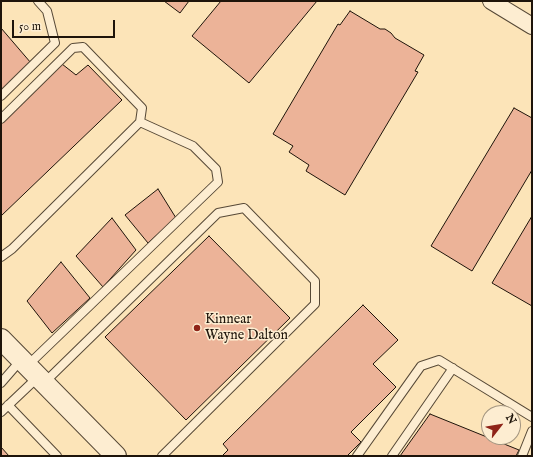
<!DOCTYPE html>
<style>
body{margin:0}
#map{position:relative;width:533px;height:457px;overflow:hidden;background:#fce4b8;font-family:"IM FELL English",serif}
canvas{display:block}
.frame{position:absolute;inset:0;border:2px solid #1e140a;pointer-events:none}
.north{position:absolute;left:481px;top:405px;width:40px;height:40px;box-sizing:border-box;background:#fdedd1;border:1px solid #a49681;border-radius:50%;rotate:59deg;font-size:11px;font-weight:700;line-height:16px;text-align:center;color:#1e140a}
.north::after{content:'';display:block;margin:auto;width:14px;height:18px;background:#8f2418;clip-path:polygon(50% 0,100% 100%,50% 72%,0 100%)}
.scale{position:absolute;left:12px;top:20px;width:103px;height:18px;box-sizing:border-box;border:2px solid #1e140a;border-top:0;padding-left:5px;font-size:12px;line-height:14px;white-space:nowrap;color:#1e140a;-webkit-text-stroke:3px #fdedd1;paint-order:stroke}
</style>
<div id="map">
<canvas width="533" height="457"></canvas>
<div class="frame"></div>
<div class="north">N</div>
<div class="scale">50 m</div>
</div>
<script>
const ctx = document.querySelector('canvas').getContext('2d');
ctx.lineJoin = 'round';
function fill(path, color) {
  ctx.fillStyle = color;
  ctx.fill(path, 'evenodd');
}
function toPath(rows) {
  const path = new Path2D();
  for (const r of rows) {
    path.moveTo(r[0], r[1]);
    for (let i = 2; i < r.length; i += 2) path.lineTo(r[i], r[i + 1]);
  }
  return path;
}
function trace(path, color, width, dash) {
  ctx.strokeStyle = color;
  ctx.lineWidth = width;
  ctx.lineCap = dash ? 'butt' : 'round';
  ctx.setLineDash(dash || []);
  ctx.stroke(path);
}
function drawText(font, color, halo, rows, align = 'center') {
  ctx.font = font + ' "IM FELL English",serif';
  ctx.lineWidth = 3;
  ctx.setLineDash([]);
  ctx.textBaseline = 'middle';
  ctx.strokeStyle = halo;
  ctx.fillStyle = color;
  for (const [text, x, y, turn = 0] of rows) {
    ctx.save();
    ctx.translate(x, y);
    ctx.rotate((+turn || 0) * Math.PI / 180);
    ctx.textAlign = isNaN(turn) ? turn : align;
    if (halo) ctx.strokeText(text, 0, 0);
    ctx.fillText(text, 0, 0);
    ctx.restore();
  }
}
const building = toPath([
 [164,1,189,1,180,13,164,1],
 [221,1,317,1,249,83,192,36,221,1],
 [350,11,380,29,385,29,391,33,395,38,424,55,415,71,418,72,345,195,306,171,309,165,289,152,293,146,273,134,338,24,340,25,350,11],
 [1,28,31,63,1,93,1,28],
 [62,64,76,75,88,65,122,100,1,216,1,124,62,64],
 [514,108,532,118,532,170,472,271,431,246,514,108],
 [158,189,176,218,148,243,125,215,158,189],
 [532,216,532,306,492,283,532,216],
 [112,218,136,250,103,287,76,256,112,218],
 [209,236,290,318,186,420,105,337,209,236],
 [61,262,90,298,52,333,27,301,61,262],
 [363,305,398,340,373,364,396,387,351,432,361,442,347,456,222,456,228,450,223,444,363,305],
 [430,414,519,450,516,456,400,456,430,414],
 [1,447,9,456,1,456,1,447]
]);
fill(building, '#ecb398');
trace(building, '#1e140a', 1);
const service = toPath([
 [1,96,55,43,47,11,38,1],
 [1,119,73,48,83,47,142,108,140,122,12,249,1,257],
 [27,366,218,182,216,169,193,146,140,122],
 [1,383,21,360],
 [44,383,218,213,244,208,315,281,315,304,162,456],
 [8,405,57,456],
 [1,412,38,377],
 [357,456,421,366,439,360,532,417],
 [392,456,453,368],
 [522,456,532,431]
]);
const minor = toPath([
 [491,1,532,26]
]);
const tertiary = toPath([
 [1,339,116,456]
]);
trace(service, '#564836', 10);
trace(minor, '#564836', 18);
trace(tertiary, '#564836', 22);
trace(service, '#fdedd1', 8);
trace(minor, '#fdedd1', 16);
trace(tertiary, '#fdedd1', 20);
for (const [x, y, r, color] of [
 [197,328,4,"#8f2418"]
]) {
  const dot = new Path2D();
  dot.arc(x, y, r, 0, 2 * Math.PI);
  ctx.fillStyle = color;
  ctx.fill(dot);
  trace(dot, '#fdedd1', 1.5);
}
drawText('14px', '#1e140a', '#fdedd1', [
 ["Kinnear",205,320],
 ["Wayne Dalton",205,336]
], 'left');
</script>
